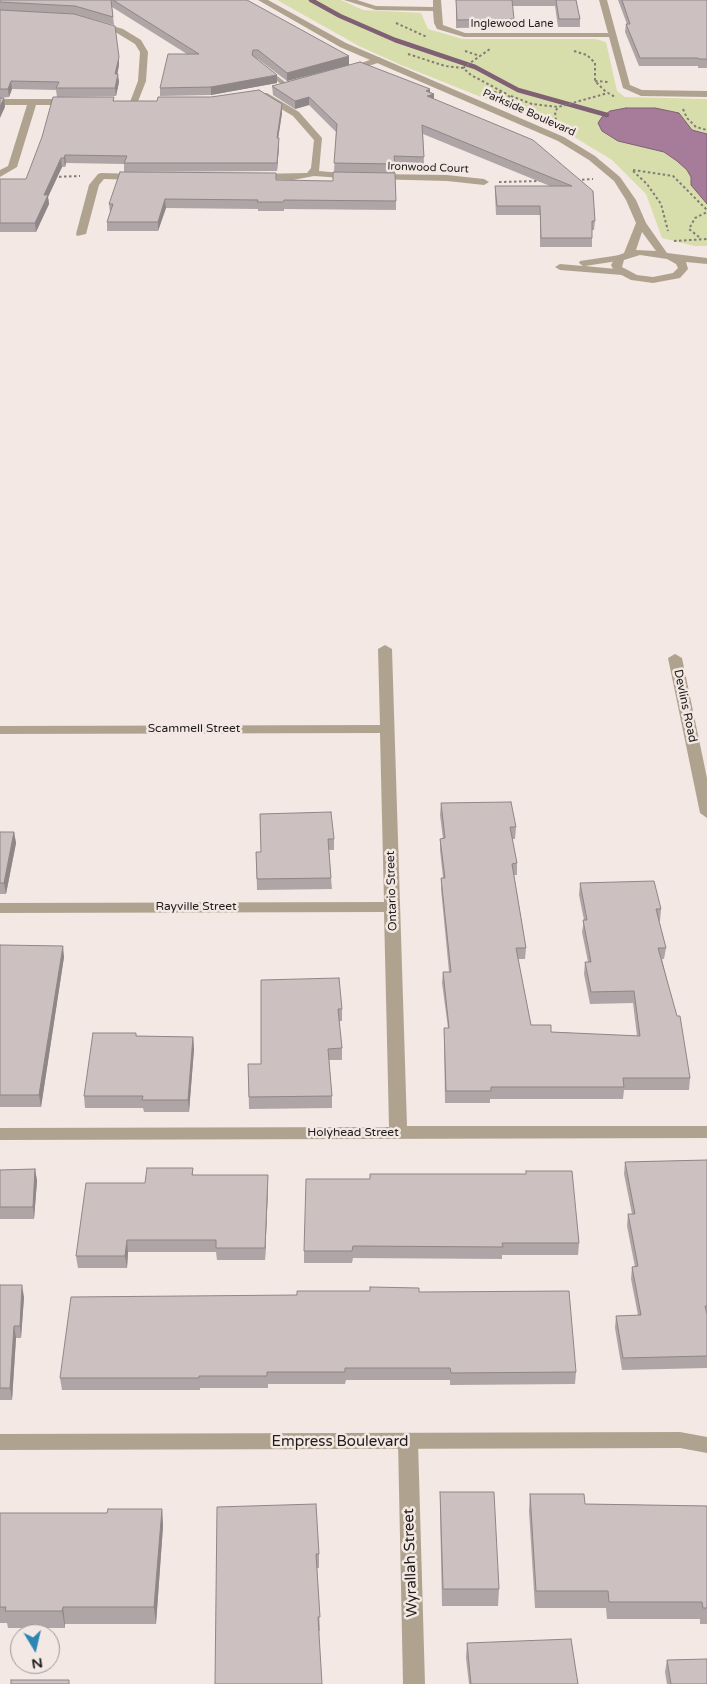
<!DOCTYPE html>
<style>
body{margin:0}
#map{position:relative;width:707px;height:1684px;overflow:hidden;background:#f3e8e3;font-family:"Varela Round",sans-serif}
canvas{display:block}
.north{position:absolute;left:10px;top:1624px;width:50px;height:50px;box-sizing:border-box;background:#f3e8e3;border:1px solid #9f9793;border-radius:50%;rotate:171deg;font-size:14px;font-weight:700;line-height:20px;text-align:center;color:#211d1b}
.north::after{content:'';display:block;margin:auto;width:18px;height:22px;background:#2c86b4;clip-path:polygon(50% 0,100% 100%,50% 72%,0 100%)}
</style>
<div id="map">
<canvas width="707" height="1684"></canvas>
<div class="north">N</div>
</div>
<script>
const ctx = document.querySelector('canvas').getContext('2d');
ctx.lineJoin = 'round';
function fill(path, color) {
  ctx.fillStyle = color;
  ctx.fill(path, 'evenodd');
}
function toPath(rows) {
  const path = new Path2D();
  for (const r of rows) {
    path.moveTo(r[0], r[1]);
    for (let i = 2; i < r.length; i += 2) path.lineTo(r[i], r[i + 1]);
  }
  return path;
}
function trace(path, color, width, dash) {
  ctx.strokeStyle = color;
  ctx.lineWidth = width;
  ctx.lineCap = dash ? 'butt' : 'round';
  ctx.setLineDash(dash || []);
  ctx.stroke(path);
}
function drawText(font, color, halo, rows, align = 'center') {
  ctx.font = font + ' "Varela Round",sans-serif';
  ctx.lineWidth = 5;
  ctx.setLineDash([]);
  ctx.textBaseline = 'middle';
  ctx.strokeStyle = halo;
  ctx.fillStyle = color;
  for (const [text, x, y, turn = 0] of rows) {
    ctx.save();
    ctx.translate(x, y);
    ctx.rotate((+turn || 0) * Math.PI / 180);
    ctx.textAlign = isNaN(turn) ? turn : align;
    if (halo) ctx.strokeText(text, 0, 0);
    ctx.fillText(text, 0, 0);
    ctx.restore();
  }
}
fill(toPath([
 [277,0,341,0,363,10,421,13,428,29,463,39,595,39,606,42,617,91,625,97,707,99,707,246,694,246,662,238,646,194,612,160,561,129,401,65,359,46]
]), '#d7deab');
const water = toPath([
 [626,108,655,108,679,113,692,130,707,134,707,204,691,185,691,177,687,170,677,161,664,152,618,141,602,131,598,123,602,117,610,111,626,108]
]);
fill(water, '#a77c9a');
trace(water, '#7f6074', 1);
trace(toPath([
 [311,0,340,16,395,40,475,67,518,90,607,115]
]), '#7f6074', 4.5);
trace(toPath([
 [396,23,427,37],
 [465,51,480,56,490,49],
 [574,51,587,55,595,63,595,81,607,93],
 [408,54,445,66,463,68,471,75,503,92],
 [463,68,480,56],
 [595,81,609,82],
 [494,92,505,93,515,101],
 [511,96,532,104,558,107,608,93,615,97],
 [683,109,687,118,696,127,707,130],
 [556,120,555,112,558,107],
 [633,170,673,176,707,210],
 [633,171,647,184,661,204,668,231],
 [54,177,80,176],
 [577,180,593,179],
 [499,182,540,181],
 [699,237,689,229,695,218,707,212],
 [674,241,707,239]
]), '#837b78', 2, [2.5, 2.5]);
fill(toPath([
 [264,69,268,69,289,85,289,87,285,87,264,71,264,69]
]), '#afa390');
fill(toPath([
 [344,0,357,0,376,6,433,7,433,0,441,0,443,25,465,33,608,33,599,0,607,0,630,85,642,90,707,91,707,97,641,96,623,88,609,37,464,37,437,29,434,23,433,11,376,10,344,0],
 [93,20,123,29,141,40,148,52,146,81,137,104,130,102,138,81,140,52,135,44,117,33,93,24,93,20],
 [378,57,381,58,381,62,346,73,342,70,378,57],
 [261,93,267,93,299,112,322,138,319,171,352,174,355,175,355,179,314,176,293,180,253,179,253,175,256,174,307,173,311,168,314,140,293,116,261,97,261,93],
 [0,99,72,99,76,102,72,105,36,105,17,167,0,177,0,170,8,166,27,105,0,105,0,99],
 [101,173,138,174,143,177,138,180,104,179,99,185,86,234,77,236,76,234,89,185,98,174,101,173],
 [375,174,447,175,484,179,489,182,484,185,447,181,372,179,372,175,375,174],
 [620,255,625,258,624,260,585,266,626,270,627,272,622,275,560,270,555,267,560,264,583,266,579,263,580,261,620,255],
 [385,645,392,649,407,1126,707,1126,707,1138,0,1140,0,1128,389,1127,384,912,0,913,0,903,384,902,380,733,0,734,0,726,380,725,378,649,385,645],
 [675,654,682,658,707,778,707,818,700,813,668,658,675,654],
 [408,1433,415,1435,418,1441,425,1684,403,1684,398,1441,401,1435,408,1433]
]), '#afa390');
fill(toPath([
 [258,0,268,0,346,43,564,137,595,156,620,177,636,200,646,223,667,253,707,258,707,264,686,262,688,269,680,278,653,283,631,280,614,271,611,265,616,256,624,253,636,223,626,200,614,181,589,160,558,141,340,47,258,0],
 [642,232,656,251,636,250,642,232],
 [640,255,667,259,676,264,678,268,673,273,653,277,637,275,622,267,624,260,640,255],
 [680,1432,707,1437,707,1453,680,1448,0,1450,0,1434,680,1432]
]), '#afa390');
fill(toPath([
 [0,0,247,0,349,65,287,81,258,59,255,58,277,83,211,95,160,96,160,88,187,54,112,7,114,25,74,14,119,65,117,74,119,82,116,96,57,97,56,90,12,89,9,97,0,98],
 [456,0,576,0,580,19,580,27,558,27,555,6,512,6,513,27,456,28],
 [618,0,707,0,707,68,698,68,698,66,639,66,625,32,626,24,627,24],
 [272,86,430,89,430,92,434,94,434,99,593,191,595,221,594,230,592,230,592,247,540,247,540,215,496,215,495,195,495,186,550,186,423,134,424,166,395,165,395,173,334,172,336,132,309,105,295,109,273,95],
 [114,97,114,101,282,104,282,113,278,138,279,146,277,171,124,172,124,164,66,163,65,167,62,167,48,197,49,204,36,232,0,232,0,179,26,179],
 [276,180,396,201,396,210,284,209,284,211,258,211,258,209,166,208,158,231,107,231,107,222,110,213,109,204],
 [441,803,516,827,515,839,512,839,517,863,517,875,514,875,526,948,525,959,518,959,531,1025,551,1032,637,1036,633,1003,590,1004,584,974,585,962,588,962,582,932,584,920,579,895,580,883,661,909,660,921,659,921,666,948,664,959,662,959,690,1078,689,1090,624,1090,623,1099,490,1099,490,1103,445,1103,444,1040,444,1028,448,1028,442,983,443,972,449,972,441,889,441,878,443,878,440,850,440,839,443,839,440,815],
 [260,814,334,839,334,850,329,850,331,878,332,889,257,890,256,852,261,852],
 [0,832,14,832,16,843,6,894,0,894],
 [0,945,64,957,41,1107,0,1107],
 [261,980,342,1009,342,1021,339,1021,342,1048,342,1060,329,1060,332,1096,332,1108,249,1109,248,1064,261,1064],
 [137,1036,193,1037,194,1049,189,1112,144,1112,143,1108,85,1108,84,1096],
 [707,1160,707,1368,622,1370,615,1328,616,1316,638,1315,631,1279,632,1267,635,1267,627,1226,628,1214,632,1214,624,1174,625,1162],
 [193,1168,193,1175,268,1187,265,1260,217,1260,216,1252,128,1252,127,1268,78,1268,76,1256,145,1183],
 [35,1169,37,1181,34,1219,0,1219,0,1170],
 [526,1171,579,1243,578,1255,502,1255,502,1259,353,1258,352,1263,304,1263,304,1251,370,1179,526,1174],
 [0,1285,24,1297,21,1338,16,1338,12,1400,0,1400],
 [419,1292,576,1372,575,1384,450,1385,450,1380,346,1380,345,1384,268,1384,268,1388,200,1388,200,1390,62,1390,60,1378,297,1295],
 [440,1492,499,1589,498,1606,442,1606,440,1509],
 [530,1494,585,1504,707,1506,707,1624,700,1624,700,1619,607,1619,606,1608,535,1608,529,1511],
 [217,1507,319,1554,319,1568,317,1568,320,1631,319,1631],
 [162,1509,163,1526,156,1624,65,1624,65,1628,8,1628,7,1623,0,1623,0,1513,107,1513],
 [467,1643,578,1684,469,1684,466,1658],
 [667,1660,707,1684,667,1684,665,1672]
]), '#afa5a6');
fill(toPath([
 [349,56,349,65,287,81,287,73],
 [119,57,119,65,116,82,115,74],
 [118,74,119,82,116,96,115,88],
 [277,75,277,83,211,95,211,87],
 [11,81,12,89,9,97,8,89],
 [430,89,430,95,434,94,434,102,426,99,426,91],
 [309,97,309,105,295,109,295,101],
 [4,98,5,107,0,118,0,107],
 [282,104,282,113,277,146,277,138],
 [279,138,279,146,277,171,277,163],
 [65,155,66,163,65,167,64,158],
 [61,158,62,167,48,197,49,204,36,232,35,223,44,195],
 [165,199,166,208,158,231,158,222],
 [14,832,16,843,6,894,4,883],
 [63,946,64,957,41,1107,39,1095],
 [193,1037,194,1049,189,1112,188,1100],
 [35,1169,37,1181,34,1219,33,1207],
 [268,1175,268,1187,265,1260,265,1248],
 [127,1240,128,1252,127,1268,125,1256],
 [22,1285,24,1297,21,1338,20,1326],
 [14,1326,16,1338,12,1400,10,1388],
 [162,1509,163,1526,156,1624,154,1607],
 [63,1607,65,1624,65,1628,62,1611]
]), '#8f8687');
const building = toPath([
 [0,0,111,0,113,17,75,6,0,2,0,0],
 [113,0,247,0,349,56,287,73,258,50,253,50,252,55,277,75,211,87,160,88,168,54,199,54,113,0],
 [456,0,512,0,514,19,457,20,456,0],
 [556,0,576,0,580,19,559,19,556,0],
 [622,0,707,0,707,59,699,59,698,58,640,58,626,24,630,24,622,0],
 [0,10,74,14,115,26,119,57,115,74,118,74,115,88,56,88,59,82,11,81,8,89,0,89,0,10],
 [360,62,430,89,426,91,434,94,427,96,533,140,593,191,595,221,592,221,592,238,541,238,540,206,497,206,495,186,572,186,422,125,424,157,394,156,395,164,334,163,337,124,309,97,295,101,272,86,360,62],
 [259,90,282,104,277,138,279,138,277,163,124,163,127,156,65,155,64,158,61,158,44,195,48,195,35,223,0,223,0,179,26,179,42,137,53,97,114,97,113,101,157,101,158,97,211,97,259,90],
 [0,98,4,98,0,107,0,98],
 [120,172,276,173,276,180,333,181,333,172,395,173,396,201,284,200,283,202,257,202,258,200,165,199,158,222,107,222,113,204,109,204,120,172],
 [511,802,516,827,510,827,517,863,512,864,526,948,516,948,531,1025,551,1025,551,1032,640,1036,634,991,591,992,585,962,591,962,583,920,587,920,580,883,654,881,661,909,656,909,666,948,658,948,677,1016,680,1016,690,1078,623,1078,624,1087,491,1087,491,1091,446,1091,444,1028,449,1028,443,972,451,972,441,878,445,878,440,839,445,838,441,803,511,802],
 [331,812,334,839,328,839,331,878,257,879,256,852,261,852,260,814,331,812],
 [0,832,14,832,4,883,0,883,0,832],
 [0,945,63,946,39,1095,0,1095,0,945],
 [339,978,342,1009,338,1009,342,1048,328,1049,332,1096,249,1097,248,1064,261,1064,261,980,339,978],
 [93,1033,136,1033,136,1036,193,1037,188,1100,142,1100,143,1096,84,1096,93,1033],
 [707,1160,707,1306,705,1306,707,1314,707,1356,623,1358,616,1316,641,1315,632,1267,638,1266,628,1214,635,1214,625,1162,707,1160],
 [147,1168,193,1168,192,1175,268,1175,265,1248,216,1248,216,1240,127,1240,125,1256,76,1256,86,1183,145,1183,147,1168],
 [35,1169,33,1207,0,1207,0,1170,35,1169],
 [526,1171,572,1171,579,1243,502,1243,503,1247,353,1246,352,1251,304,1251,306,1179,370,1179,370,1174,526,1174,526,1171],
 [0,1285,22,1285,20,1326,14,1326,10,1388,0,1388,0,1285],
 [370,1287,419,1288,419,1292,569,1291,576,1372,451,1373,450,1368,345,1368,345,1372,267,1372,267,1376,199,1376,199,1378,60,1378,71,1297,297,1295,297,1291,370,1291,370,1287],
 [440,1492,494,1492,499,1589,443,1589,440,1492],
 [530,1494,584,1494,585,1504,707,1506,707,1608,703,1608,702,1602,609,1602,608,1591,536,1591,530,1494],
 [316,1504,319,1554,316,1554,320,1617,318,1617,322,1684,215,1684,217,1507,316,1504],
 [108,1509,162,1509,154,1607,63,1607,62,1611,5,1611,6,1607,0,1607,0,1513,107,1513,108,1509],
 [571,1639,578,1684,471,1684,467,1643,571,1639],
 [707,1659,707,1684,671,1684,667,1660,707,1659],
 [11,1680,69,1680,69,1684,11,1684,11,1680]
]);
fill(building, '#ccc0c1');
trace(building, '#8f8687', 1);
drawText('11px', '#211d1b', '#f3e8e3', [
 ["Inglewood Lane",512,24],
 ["Parkside Boulevard",529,113,24],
 ["Ironwood Court",428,168,2]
]);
drawText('12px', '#211d1b', '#f3e8e3', [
 ["Devlins Road",685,706,78],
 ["Scammell Street",194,729],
 ["Ontario Street",392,891,-92],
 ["Rayville Street",196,907],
 ["Holyhead Street",353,1133]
]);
drawText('15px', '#211d1b', '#f3e8e3', [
 ["Empress Boulevard",340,1442],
 ["Wyrallah Street",411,1563,-92]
]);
</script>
